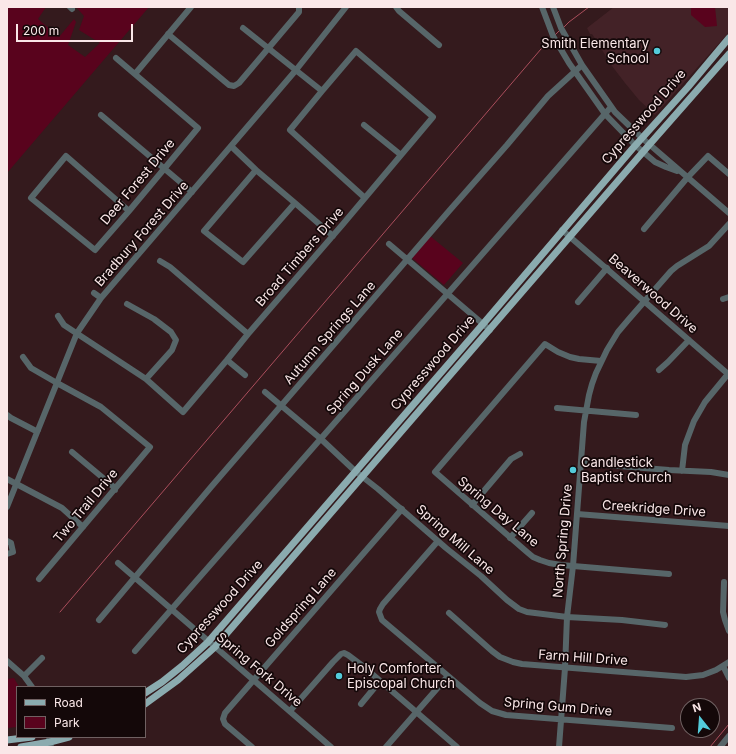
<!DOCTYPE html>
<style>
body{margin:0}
#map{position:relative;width:736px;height:754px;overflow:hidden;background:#341a1d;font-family:Inter,sans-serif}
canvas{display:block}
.frame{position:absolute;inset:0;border:8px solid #fae7e8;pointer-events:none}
.legend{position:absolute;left:16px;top:686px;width:130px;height:52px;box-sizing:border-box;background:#140809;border:1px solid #706162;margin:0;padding:5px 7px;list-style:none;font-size:12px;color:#fae7e8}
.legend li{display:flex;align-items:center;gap:8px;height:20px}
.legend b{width:20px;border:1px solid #706162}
.north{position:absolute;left:680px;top:698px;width:40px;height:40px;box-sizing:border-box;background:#140809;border:1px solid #706162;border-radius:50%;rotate:343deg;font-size:11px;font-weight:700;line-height:16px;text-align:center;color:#fae7e8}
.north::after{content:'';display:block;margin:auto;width:14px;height:18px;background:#53cbda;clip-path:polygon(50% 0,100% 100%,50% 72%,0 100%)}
.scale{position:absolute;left:16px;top:24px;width:117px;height:18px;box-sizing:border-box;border:2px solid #fae7e8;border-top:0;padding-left:5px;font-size:12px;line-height:14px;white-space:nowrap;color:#fae7e8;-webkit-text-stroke:3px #140809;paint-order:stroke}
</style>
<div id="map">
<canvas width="736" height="754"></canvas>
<div class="frame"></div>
<ul class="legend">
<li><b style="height:5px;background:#8babaf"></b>Road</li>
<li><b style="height:11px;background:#59031d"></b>Park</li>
</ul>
<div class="north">N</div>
<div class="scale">200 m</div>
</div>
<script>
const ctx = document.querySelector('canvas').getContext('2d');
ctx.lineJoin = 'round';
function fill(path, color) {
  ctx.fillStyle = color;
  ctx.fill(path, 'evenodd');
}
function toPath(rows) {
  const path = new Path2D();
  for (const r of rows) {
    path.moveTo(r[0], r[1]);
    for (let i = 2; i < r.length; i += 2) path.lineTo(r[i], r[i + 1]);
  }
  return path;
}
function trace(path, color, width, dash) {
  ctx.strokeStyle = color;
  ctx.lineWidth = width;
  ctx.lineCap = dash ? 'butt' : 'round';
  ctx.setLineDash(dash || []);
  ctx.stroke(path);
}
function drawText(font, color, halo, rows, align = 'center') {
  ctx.font = font + ' Inter,sans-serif';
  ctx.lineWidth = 3.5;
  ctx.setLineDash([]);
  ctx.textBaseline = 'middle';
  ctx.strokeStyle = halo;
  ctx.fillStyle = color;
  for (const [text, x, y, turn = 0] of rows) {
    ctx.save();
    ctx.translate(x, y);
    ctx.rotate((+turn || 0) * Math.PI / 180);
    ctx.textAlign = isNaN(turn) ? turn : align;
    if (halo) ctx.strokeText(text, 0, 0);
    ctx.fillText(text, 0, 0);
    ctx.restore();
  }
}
fill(toPath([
 [614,7,729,7,729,32,655,115,639,100,625,83,612,66,594,37,592,34,590,34,587,28]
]), '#432227');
fill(toPath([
 [7,7,46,7,38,19,59,37,74,19,76,22,68,45,85,57,100,43,79,30,84,16,76,7,149,7,7,173],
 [691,7,715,7,717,26,705,27,691,15],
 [430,236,463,263,444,285,412,258],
 [14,678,19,687,17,687,17,727,7,728,7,679]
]), '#59031d');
trace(toPath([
 [564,27,569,22,589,7],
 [555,35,560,30],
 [60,612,541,49,552,39],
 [710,747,729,724]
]), '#ab4e5c', 1);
trace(toPath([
 [70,7,72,9],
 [396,7,399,11,439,45],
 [542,7,553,36,569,63,605,114,635,145,655,162,666,167,677,171],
 [553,7,561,28,582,65,615,112,642,138,729,213],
 [243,28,322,91],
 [168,34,229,85,234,86,239,83,299,12,299,7],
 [116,58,198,128,164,169,129,211,95,250,31,198,66,156,129,211],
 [135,74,191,7],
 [101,115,192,192],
 [364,125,401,155],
 [231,146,256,170,295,203,333,236],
 [256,170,204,231,243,262,295,203],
 [644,229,687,178,708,156,729,174],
 [562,230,728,374,705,402,694,421,685,445,682,471],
 [389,244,490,330],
 [160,261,170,267,248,334],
 [94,293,101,298],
 [723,299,729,297],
 [578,302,607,268],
 [127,304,154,319,171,332,176,340,172,350,146,379],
 [58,316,64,325,146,379,183,412,227,360,248,334,343,224,433,117,356,51,322,91,290,130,365,198],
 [23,357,31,368,57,383,101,407,150,447,39,579],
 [227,360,245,375],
 [601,361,579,359,570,357,558,352,545,344,435,472,527,552,533,557,540,560,549,563,561,565,669,574],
 [659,370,668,362,689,340],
 [265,392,321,439,355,471,378,489,446,548,481,576,507,600,519,609,527,612,567,617,622,620,665,625],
 [557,408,636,415],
 [7,415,11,418,36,431,38,430],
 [72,452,115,488,115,490],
 [581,463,669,470,711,472,729,475],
 [7,479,62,508,83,527],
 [472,505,511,459,520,454],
 [7,507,77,333,101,298,296,70,346,7],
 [577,514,729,526],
 [510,538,532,513],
 [7,541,11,543,13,552,7,554],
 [438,541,383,604,380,609,379,612,382,620,480,703,492,711,506,715,672,728],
 [118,563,331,747],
 [724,582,723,612,725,620,729,631],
 [449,613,492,651,500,657,513,662,522,664,686,677,703,675,716,670,729,662],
 [99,620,211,487,449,211,507,145,548,96,582,65],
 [135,651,611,107],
 [7,661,24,676,32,687],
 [723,666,729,678],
 [24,676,42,658],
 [361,704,380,681],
 [290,711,333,662,341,654,344,653,348,655,364,667,457,747],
 [49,737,51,747],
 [252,747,225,724,223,719,225,713,402,509],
 [386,747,448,676],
 [559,747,565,668,567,617,573,566,584,422,589,395,592,384,596,373,607,350,618,332,629,319,671,271,677,266,709,246,729,224],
 [720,747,729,736]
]), '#576669', 6);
trace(toPath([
 [145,693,162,682,182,666,208,642,483,324,633,148,688,87,729,38],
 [145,704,178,680,215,647,649,145,729,54],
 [7,740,32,737],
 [21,747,50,742,69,737]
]), '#8babaf', 7);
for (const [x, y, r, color] of [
 [657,51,4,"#53cbda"],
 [573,470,4,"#53cbda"],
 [339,676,4,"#53cbda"]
]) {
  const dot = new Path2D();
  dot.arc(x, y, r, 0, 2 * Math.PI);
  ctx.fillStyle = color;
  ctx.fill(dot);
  trace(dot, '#140809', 1.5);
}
drawText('13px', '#fae7e8', '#140809', [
 ["Smith Elementary",649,44,"right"],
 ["School",649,59,"right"],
 ["Candlestick",581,463],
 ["Baptist Church",581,478],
 ["Holy Comforter",347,669],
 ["Episcopal Church",347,684]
], 'left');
drawText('13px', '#fae7e8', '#140809', [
 ["Cypresswood Drive",644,117,-49],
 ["Deer Forest Drive",138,182,-50],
 ["Bradbury Forest Drive",142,234,-49],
 ["Broad Timbers Drive",300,257,-49],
 ["Beaverwood Drive",653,294,41],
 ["Autumn Springs Lane",330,333,-49],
 ["Cypresswood Drive",433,363,-49],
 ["Spring Dusk Lane",365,372,-49],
 ["Two Trail Drive",86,506,-50],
 ["Creekridge Drive",654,509,4],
 ["Spring Day Lane",498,512,40],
 ["Spring Mill Lane",455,540,41],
 ["North Spring Drive",563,541,-85],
 ["Cypresswood Drive",220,607,-48],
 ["Goldspring Lane",301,608,-49],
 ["Farm Hill Drive",583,658,4],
 ["Spring Fork Drive",259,670,40],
 ["Spring Gum Drive",558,707,5]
]);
</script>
